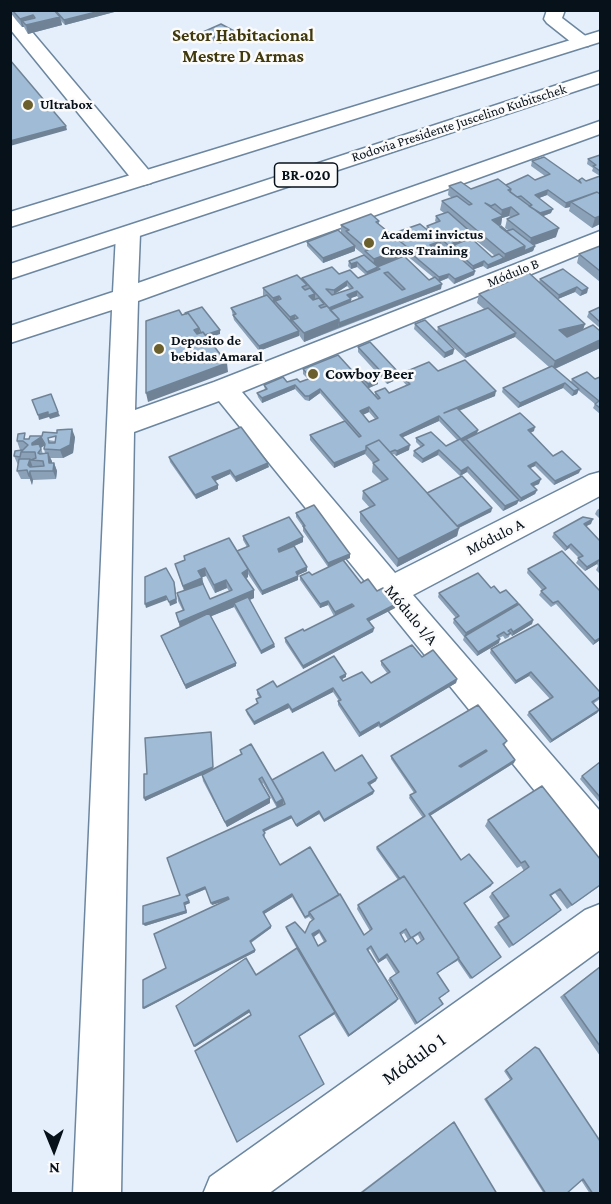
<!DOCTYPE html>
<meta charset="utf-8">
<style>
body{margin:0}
#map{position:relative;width:611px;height:1204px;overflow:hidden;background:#e4effb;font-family:"Crimson Pro",serif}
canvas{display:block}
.frame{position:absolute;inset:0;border:12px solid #07111a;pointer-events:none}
.north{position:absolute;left:24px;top:1120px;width:60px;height:60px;-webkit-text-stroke:4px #fbfbfb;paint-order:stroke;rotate:179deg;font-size:16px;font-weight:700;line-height:24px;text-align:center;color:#07111a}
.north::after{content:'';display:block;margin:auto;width:21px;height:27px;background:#07111a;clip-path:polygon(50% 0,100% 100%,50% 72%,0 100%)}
</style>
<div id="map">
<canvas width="611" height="1204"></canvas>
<div class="frame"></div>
<div class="north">N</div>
</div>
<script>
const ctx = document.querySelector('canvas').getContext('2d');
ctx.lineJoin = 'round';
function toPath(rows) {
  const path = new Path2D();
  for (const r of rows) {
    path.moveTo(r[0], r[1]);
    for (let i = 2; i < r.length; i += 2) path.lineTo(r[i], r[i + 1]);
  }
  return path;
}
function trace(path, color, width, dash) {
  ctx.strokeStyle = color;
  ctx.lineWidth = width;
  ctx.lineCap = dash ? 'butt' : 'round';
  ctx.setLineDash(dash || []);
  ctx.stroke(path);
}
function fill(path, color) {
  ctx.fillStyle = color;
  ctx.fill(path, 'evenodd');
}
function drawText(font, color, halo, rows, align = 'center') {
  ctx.font = font + ' "Crimson Pro",serif';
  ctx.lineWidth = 5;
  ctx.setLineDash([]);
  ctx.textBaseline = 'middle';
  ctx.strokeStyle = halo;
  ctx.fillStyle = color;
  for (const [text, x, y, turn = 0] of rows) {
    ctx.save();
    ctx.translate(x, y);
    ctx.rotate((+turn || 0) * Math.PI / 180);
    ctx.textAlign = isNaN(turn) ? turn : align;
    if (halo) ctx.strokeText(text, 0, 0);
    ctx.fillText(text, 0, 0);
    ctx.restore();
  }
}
const minor = toPath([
 [547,10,565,10,562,18,588,38,591,42,588,46,576,46,547,23,544,19,547,10],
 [10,12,16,13,151,173,154,178,151,183,143,185,135,183,10,29,10,12],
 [600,121,600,134,138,301,135,410,214,382,600,231,600,246,242,392,395,573,589,475,600,472,600,496,413,595,600,811,600,859,586,854,219,401,134,432,121,1194,73,1194,112,310,10,343,10,326,113,292,116,234,120,229,128,227,136,229,140,234,138,283,600,121],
 [600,904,600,950,268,1194,203,1194,210,1177,585,910,600,904]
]);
const highway = toPath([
 [600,31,600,42,10,227,10,212,600,31],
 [600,71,600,83,10,279,10,264,600,71]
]);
trace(minor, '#6c869f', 3);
trace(highway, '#6c869f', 3);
fill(minor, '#fff');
fill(highway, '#fff');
fill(toPath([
 [10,10,122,10,65,25,61,21,62,25,28,34,25,29,24,27,22,27,16,20,10,12],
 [203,32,237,36,220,44,204,37],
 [600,155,600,224,592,228,569,211,570,207,565,208,547,195,539,198,551,213,543,216,556,237,533,245,535,246,533,251,487,269,483,266,474,269,475,271,474,275,454,284,448,278,439,282,441,289,304,342,299,335,259,351,234,320,231,308,263,296,263,288,302,280,302,278,339,274,358,278,366,275,357,267,351,269,348,266,349,261,364,255,355,248,355,251,323,263,307,246,307,242,341,233,341,225,379,221,379,225,391,234,426,229,427,226,437,223,435,221,436,216,444,213,440,210,442,201,452,198,448,195,449,186,471,189,535,180,545,176,531,166,532,161,579,182,579,180,586,181,600,176,592,171,593,168,587,164,588,159],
 [509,216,510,217,507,219,505,228,508,230,507,231,499,225,501,225,502,218],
 [473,238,495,256,492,257,472,240],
 [441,244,447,250,453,247,454,252,442,255,434,248,440,246],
 [406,255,434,278,429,280,404,256],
 [347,286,350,289,335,294],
 [357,296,359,299,351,302,351,299,350,298],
 [600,246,600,282,577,263,579,254],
 [540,279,588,288,587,293,580,296,575,292,558,299,585,324,582,330,600,331,600,348,555,369,571,382,572,379,595,379,600,377,600,414,593,408,595,404,578,390,577,394,572,396,563,388,518,408,502,392,503,388,549,367,515,337,465,358,437,332,438,327,484,309,477,303,479,294,539,282],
 [600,307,600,328,587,317,589,312],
 [415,324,454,349,453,354,444,358,414,329],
 [358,347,400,378,387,384,358,352],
 [303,369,359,378,360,375,378,384,368,388,375,395,375,392,389,393,407,386,400,378,400,374,438,371,495,396,459,411,477,434,534,431,530,433,553,456,579,473,554,485,535,466,530,468,539,484,533,486,537,490,535,494,520,502,518,501,517,504,503,511,467,472,460,476,438,455,422,463,413,456,414,451,421,447,416,442,416,438,446,446,457,440,439,421,403,437,409,450,396,456,394,454,392,455,427,493,492,508,491,512,459,528,457,536,397,567,360,521,360,512,370,508,362,499,363,491,382,482,372,472,373,463,365,454,334,468,310,440,310,435,344,421,320,393,309,401,305,400,295,389,262,403,258,397,257,393,265,390,264,385,287,382,300,382,308,379,303,374],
 [369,412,375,419,369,422,363,415],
 [43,432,75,437,73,453,63,458,50,458,52,463,54,463,57,471,56,479,33,480,32,485,30,479,21,479,17,471,18,465,14,456,23,450,20,450,17,441,42,436],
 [56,436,55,441,48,440,48,438],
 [45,445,44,449,45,453,43,454,41,448],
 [169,457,269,467,236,482,230,474,215,481,218,489,196,499,170,462],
 [600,508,600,519,595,514,597,510],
 [296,513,350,554,350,558,344,560,361,583,377,591,395,608,369,621,374,628,373,632,303,669,285,642,285,638,304,631,334,616,328,605,320,608,300,580,300,576,312,575,341,562,328,567,303,531,303,527,296,517],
 [591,524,586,526,600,541,600,574,596,570,598,566,597,564,585,571,576,563,579,558,569,548,565,551,552,537,554,533],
 [243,536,303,537,303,542,286,550,307,567,307,571,298,575,298,580,262,595,248,574,248,577,246,579,254,598,250,600,275,647,261,654,234,607,211,616,236,663,236,666,186,689,161,636,180,627,176,613,183,611,178,601,177,593,184,591,175,564,185,560,184,556,237,551,247,547,243,540],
 [206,576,215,593,227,588,229,591,210,599,204,586,202,577],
 [528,569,600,640,593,645,556,604,551,607,539,595,542,590,527,573],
 [491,588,518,603,517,605,533,620,532,624,512,636,510,634,509,637,505,639,503,636,499,638,499,643,477,656,463,640,464,637,453,623,454,619,456,618,438,597,439,593],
 [491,649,600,699,593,704,599,710,597,713,550,743,527,715,529,712,550,699,529,676,515,684,490,653],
 [422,657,457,679,456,683,380,728,378,726,359,737,338,705,338,701,339,701,333,692,292,713,289,708,254,725,247,714,246,710,257,704,256,699,259,697,257,694,257,690,346,677,342,679,343,681,371,683,387,673,381,665,381,661],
 [212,736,213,769,241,755,240,750,272,780,335,771,377,778,376,781,370,785,374,791,373,794,324,822,319,814,297,827,292,818,264,832,265,836,264,837,280,865,339,895,364,935,370,931,357,909,358,905,398,880,376,849,377,847,423,818,409,798,410,795,414,793,391,759,391,756,507,741,504,746,515,760,514,763,430,816,461,860,491,886,464,904,501,957,470,979,457,960,437,973,446,994,440,998,440,1007,415,1025,388,980,390,978,396,974,386,958,378,963,370,949,368,951,398,999,396,1002,348,1037,334,1014,299,1036,251,1015,250,1012,195,1047,256,975,297,949,287,931,286,927,305,933,312,920,309,917,305,919,292,897,264,914,271,928,251,943,255,952,144,1009,166,968,227,900,212,905,206,889,187,897,190,903,185,905,187,913,145,926,277,808,263,783,262,784,270,798,270,803,227,827,203,781,202,775,145,801,147,774],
 [319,933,324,942,318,946,314,937],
 [404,933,408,940,405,942,401,935],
 [418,935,421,941,417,944,413,938],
 [600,762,600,803,580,779,582,776],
 [488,820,600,886,567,909,555,893,551,896,557,914,509,948,494,927,504,919,489,897,492,893,524,871,521,866,517,868,485,826],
 [600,966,600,1056,560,997],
 [535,1047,600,1194,590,1194,581,1180,566,1194,544,1194,484,1099,510,1080,504,1071],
 [453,1122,454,1122,497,1194,358,1194]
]), '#8aa1b8');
fill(toPath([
 [35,10,33,16,35,23,60,17,62,25,28,34,26,25,22,21,24,27,22,27,20,19],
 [104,10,122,10,65,25,64,20],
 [236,32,237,36,220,44,220,39],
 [66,126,67,130,10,146,10,141],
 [548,190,547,195,534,200,535,195],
 [571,202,570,207,565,208,566,203],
 [511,207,509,216,502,218,501,225,490,229,492,220,501,216,502,210],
 [553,209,551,213,536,219,537,214],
 [600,216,600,224,592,228,595,218],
 [559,228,556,237,529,247,531,238],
 [474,235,473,239,456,246,454,245,453,247,447,250,448,245],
 [441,241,440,246,430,250,430,245],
 [355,246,355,251,323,263,323,258],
 [525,246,535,246,533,251,503,263,505,254],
 [407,247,406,256,373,268,374,259],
 [504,258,503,263,487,269,488,265],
 [484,261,483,266,472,270,473,266],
 [357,262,357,267,351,269,351,264],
 [378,267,377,272,367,276,367,272],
 [475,271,474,275,454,284,455,279],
 [449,274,448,278,438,282,439,277],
 [347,281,347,286,334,294,334,290],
 [442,284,441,289,338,328,339,323],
 [577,287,575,292,558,299,559,295],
 [588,288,587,293,580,296,582,291],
 [357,291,357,296,346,300,347,295],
 [315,294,315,302,309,296],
 [279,296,279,305,275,301,275,307,273,307,273,298],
 [351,299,351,304,329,312,329,308],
 [295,315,295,323,292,320,293,325,290,326,290,317],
 [339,319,338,328,304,342,304,333],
 [585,324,582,333,556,339,559,330],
 [199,328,201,337,195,339,194,330],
 [220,330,220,334,204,340,203,336],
 [299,331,299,336,259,351,259,346],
 [516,333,515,337,465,358,466,354],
 [600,340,600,348,552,370,555,361],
 [454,349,453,354,444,358,445,353],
 [227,363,228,372,148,402,146,393],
 [400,374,400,378,387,384,388,379],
 [378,380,378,384,367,389,368,384],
 [565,383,563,388,518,408,520,403],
 [295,385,295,389,262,403,262,398],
 [320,389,320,393,309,401,309,396],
 [579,389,577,394,572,396,574,391],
 [496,391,495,396,443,417,444,413],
 [369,407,369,412,360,416,360,411],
 [48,412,58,412,60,416,50,419,49,417,39,420,38,415],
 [439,416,439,421,399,439,400,435],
 [535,427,534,431,526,435,528,430],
 [72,429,75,437,73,453,63,458,60,450],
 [478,430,477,434,466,439,466,440,460,443,461,439],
 [41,437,45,445,36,451,32,445,32,443],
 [410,445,409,450,396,456,397,451],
 [366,450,365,454,334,468,334,463],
 [439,450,438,455,422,463,423,459],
 [48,453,52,461,52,471,49,463],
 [30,459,33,468,32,471,28,465],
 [536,462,535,466,526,470,528,466],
 [54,463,57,471,56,479,53,471],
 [268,463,269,467,236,482,235,477],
 [468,467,467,472,460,476,461,471],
 [581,469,579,473,554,485,555,481],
 [230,470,230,474,213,482,212,477],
 [30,471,33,480,32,485,29,476],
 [541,479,539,484,529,488,531,484],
 [218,485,218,489,196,499,195,495],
 [537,490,535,494,520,502,521,498],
 [519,500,517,504,503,511,505,506],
 [492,508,491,512,452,531,453,527],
 [593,519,591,524,582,528,584,524],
 [459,528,457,536,397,567,398,559],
 [303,537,303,542,278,553,278,549],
 [571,544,569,548,565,551,567,547],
 [350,554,350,558,328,567,328,563],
 [599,560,597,564,585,571,587,567],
 [307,567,307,571,296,576,296,572],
 [205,568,206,576,200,578,198,571],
 [248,569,248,577,242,580,242,573],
 [298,576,298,580,262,595,262,591],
 [202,578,204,586,185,593,183,586],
 [226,580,227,588,215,593,214,585],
 [175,586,177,603,170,606,169,602],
 [254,590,254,598,235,606,234,603,234,607,180,629,179,622],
 [166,596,167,600,146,608,145,604],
 [328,601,328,605,320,608,320,604],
 [518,603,516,607,464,637,466,633],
 [352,604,352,608,335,616,335,612],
 [396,604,395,608,366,623,367,619],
 [533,620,532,624,512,636,513,632],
 [374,628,373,632,303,669,303,666],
 [600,638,600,640,593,645,595,641],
 [500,639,499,643,477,656,478,652],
 [274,644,275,647,261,654,261,651],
 [236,663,236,666,186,689,185,685],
 [531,672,529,676,515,684,516,681],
 [346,674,346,677,340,680,340,677],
 [457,679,456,683,380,728,380,725],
 [333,688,333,692,292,713,292,710],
 [288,704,289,708,254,725,254,722],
 [599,710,597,713,550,743,552,740],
 [379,722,378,726,359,737,360,733],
 [211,732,213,770,145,801,144,798],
 [486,750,484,753,458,769,459,766],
 [515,760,514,763,428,817,429,814],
 [377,778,376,781,368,786,368,783],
 [374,791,373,794,324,822,324,820],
 [270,798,270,803,227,827,225,822],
 [283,799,283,804,277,808,276,803],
 [319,811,319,814,297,827,296,825],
 [291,816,292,818,263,832,263,830],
 [493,883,491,886,462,905,464,903],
 [205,887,206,889,187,897,186,895],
 [292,894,292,897,264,914,263,912],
 [228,897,228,900,212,905,211,903],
 [189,901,190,903,185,905,187,913,145,926,143,924],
 [271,926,271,928,250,943,250,941],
 [319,930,319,933,312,938,312,934],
 [255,950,255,952,144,1009,143,1008],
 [387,954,386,958,378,963,379,960],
 [459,958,457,961,434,975,437,973],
 [398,999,396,1002,348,1037,349,1035],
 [249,1010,250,1012,195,1047,194,1046],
 [335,1012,335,1014,299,1037,299,1036]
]), '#708396');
const building = toPath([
 [17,10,54,10,60,17,26,25,22,21,35,18,33,15,20,19,13,11,17,10],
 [55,10,104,10,64,20,55,10],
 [221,24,236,32,220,39,203,32,221,24],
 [10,60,66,126,10,141,10,60],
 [600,155,600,171,593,166,596,165,588,159,600,155],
 [544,157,581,183,579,180,582,178,586,181,600,176,600,194,597,192,566,203,548,190,535,195,553,209,540,213,529,206,532,205,521,196,517,197,510,192,511,189,506,185,528,175,535,180,550,174,532,161,544,157],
 [498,179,511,189,508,190,559,228,531,238,507,219,519,214,511,207,502,210,495,204,491,206,485,203,503,216,492,220,525,246,505,254,442,201,457,196,469,205,472,204,449,186,461,182,471,189,498,179],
 [597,192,600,194,600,216,595,218,571,202,597,192],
 [448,212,474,235,448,245,427,226,440,221,436,216,448,212],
 [371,214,379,221,376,222,407,247,374,259,365,251,368,250,346,231,349,230,341,225,371,214],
 [420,224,441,241,430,245,442,255,452,251,475,271,455,279,449,274,439,277,407,250,407,247,391,234,420,224],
 [501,226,507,231,513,229,535,246,524,251,525,246,500,227,501,226],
 [338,230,355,246,323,258,307,242,338,230],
 [471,238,492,257,499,254,504,258,488,265,484,261,473,266,454,249,457,248,454,245,471,238],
 [600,246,600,271,579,254,600,246],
 [364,255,378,267,367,272,357,262,351,264,349,261,364,255],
 [404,256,429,280,435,277,442,284,339,323,339,319,330,310,363,297,357,291,347,295,351,299,329,308,302,278,332,267,339,274,350,270,358,278,380,269,377,267,404,256],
 [388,272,405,289,402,290,384,273,388,272],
 [347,281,353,288,332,295,326,289,334,290,347,281],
 [563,269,588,288,582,291,577,287,559,295,540,279,563,269],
 [529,273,585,324,559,330,567,337,593,325,600,331,600,340,555,361,479,294,529,273],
 [297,275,307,285,302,287,305,290,310,288,315,294,309,296,313,300,319,298,324,304,319,306,321,308,327,306,339,319,304,333,292,320,298,318,295,315,290,317,275,301,281,299,279,296,273,298,263,288,297,275],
 [267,295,299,331,259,346,233,315,236,314,231,308,267,295],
 [202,307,220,330,205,335,203,332,201,333,199,328,188,313,186,314,185,313,202,307],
 [600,307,600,322,589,312,600,307],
 [488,308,516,333,466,354,438,327,488,308],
 [179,310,182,315,188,313,199,328,194,330,197,334,203,332,227,363,146,393,146,321,179,310],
 [425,320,454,349,445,353,415,324,425,320],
 [370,342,400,374,388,379,358,347,370,342],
 [338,355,378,399,380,398,375,392,385,388,389,393,410,384,400,374,429,362,438,371,465,360,496,391,444,413,457,408,478,430,461,439,439,416,400,435,410,445,397,451,395,450,390,452,379,440,366,446,366,450,334,463,310,435,345,421,359,437,361,436,320,389,309,396,305,396,295,385,262,398,257,393,267,389,264,385,283,377,287,382,297,379,300,382,311,378,303,369,338,355],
 [369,407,378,418,369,422,360,411,369,407],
 [552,366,579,389,574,391,565,383,520,403,503,388,552,366],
 [367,372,378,380,368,384,360,375,367,372],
 [587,372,595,379,600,377,600,408,595,404,599,401,572,379,587,372],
 [51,394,58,412,48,415,48,412,38,415,32,400,51,394],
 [520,413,535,427,528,430,553,456,562,451,581,469,555,481,536,462,528,466,541,479,531,484,537,490,521,498,466,439,520,413],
 [241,427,268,463,235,477,230,470,212,477,218,485,195,495,169,457,241,427],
 [72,429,70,445,60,450,44,449,45,444,41,437,32,443,32,445,39,444,41,449,38,453,40,454,48,453,49,463,54,463,53,471,30,471,29,476,27,470,17,471,19,459,30,459,28,465,30,467,44,466,43,461,31,460,36,458,35,452,21,452,20,457,14,456,15,451,22,450,21,452,28,445,23,441,17,441,18,434,25,433,24,439,29,439,30,436,42,436,43,432,57,433,57,430,72,429],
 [56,436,55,443,49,443,48,438,56,436],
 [431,432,446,446,460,439,519,500,505,506,468,467,461,471,439,450,423,459,414,451,424,445,416,438,431,432],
 [379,440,459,528,398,559,360,512,375,505,363,491,388,479,373,463,379,460,366,446,379,440],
 [462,476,492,508,457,526,427,493,462,476],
 [314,505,350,554,328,563,303,526,305,526,296,513,314,505],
 [289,517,303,537,278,549,279,552,294,546,307,567,296,572,298,576,262,591,237,551,249,546,243,536,289,517],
 [583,517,593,519,584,524,600,541,600,562,599,560,587,567,578,558,583,556,571,544,567,547,554,533,583,517],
 [229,538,248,569,242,573,254,590,179,622,176,613,184,610,177,593,203,584,210,599,232,590,226,580,214,585,205,568,198,571,202,578,183,586,175,564,185,560,184,556,229,538],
 [562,551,600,591,600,638,595,641,558,601,553,603,541,591,546,588,528,569,562,551],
 [343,560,361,583,368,579,377,591,383,588,396,604,367,619,374,628,303,666,285,638,303,629,304,631,354,606,352,604,335,612,328,601,320,604,300,576,309,572,312,575,343,560],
 [166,568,174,582,176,599,169,602,166,596,145,604,145,577,166,568],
 [478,573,491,588,494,586,500,593,506,590,518,603,466,633,454,619,459,616,439,593,478,573],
 [248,597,274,644,261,651,234,603,248,597],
 [519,604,533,620,513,632,511,629,508,631,511,633,507,635,504,632,497,636,500,639,478,652,465,636,519,604],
 [209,613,236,663,185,685,161,636,209,613],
 [538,624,600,692,600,697,592,702,599,710,552,740,529,712,553,697,531,672,516,681,491,649,538,624],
 [412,645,422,657,433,650,457,679,380,725,379,722,360,733,338,701,341,700,333,688,292,710,288,704,254,722,246,710,258,703,256,699,261,697,257,690,273,681,277,687,334,656,346,674,340,677,343,681,362,672,371,683,390,672,381,661,412,645],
 [478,705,507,741,503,744,515,760,429,814,461,860,469,854,493,883,464,903,501,957,472,978,458,958,459,958,404,876,400,879,377,847,425,816,410,795,416,792,391,756,478,705],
 [486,750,487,751,461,767,459,766,486,750],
 [211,732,213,767,144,798,144,774,147,774,145,738,211,732],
 [251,744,283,799,276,803,262,777,259,779,270,798,225,822,202,775,242,754,240,750,251,744],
 [323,752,335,771,362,755,377,778,368,783,374,791,324,820,319,811,296,825,291,816,263,830,265,833,263,835,280,865,310,847,339,895,309,912,309,915,305,917,292,894,263,912,271,926,250,941,255,950,143,1008,143,980,166,968,154,934,229,899,228,897,211,903,205,887,186,895,189,901,184,903,186,911,143,924,143,906,180,895,167,858,285,804,283,799,272,780,323,752],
 [600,762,600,797,582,776,600,762],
 [542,786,600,859,600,885,572,905,560,889,550,895,561,910,513,945,498,923,509,916,492,893,529,867,525,861,521,863,488,820,542,786],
 [404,876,459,958,437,973,449,991,439,998,443,1004,417,1023,390,978,399,972,387,954,379,960,371,946,367,949,398,999,349,1035,286,927,295,922,305,933,310,922,314,919,309,912,340,894,364,935,372,929,358,905,404,876],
 [406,929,411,938,420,932,424,939,417,944,412,937,405,942,400,933,406,929],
 [319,930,326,941,318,946,312,934,319,930],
 [297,948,335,1012,299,1036,324,1084,237,1142,195,1051,251,1015,249,1010,194,1046,176,1006,246,958,256,975,297,948],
 [600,967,600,1046,564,995,600,967],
 [535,1047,539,1049,600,1141,600,1194,593,1194,583,1179,566,1194,546,1194,486,1099,512,1079,506,1070,535,1047],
 [454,1122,497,1194,360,1194,454,1122]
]);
fill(building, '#a0bbd6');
trace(building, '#708396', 1.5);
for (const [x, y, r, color] of [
 [28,105,6,"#6b602d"],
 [369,243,6,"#6b602d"],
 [159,349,6,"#6b602d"],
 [313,374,6,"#6b602d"]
]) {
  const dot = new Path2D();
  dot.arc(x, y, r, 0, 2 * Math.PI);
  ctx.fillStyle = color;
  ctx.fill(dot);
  trace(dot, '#fbfbfb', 2);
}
drawText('bold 14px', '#07111a', '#fbfbfb', [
 ["Ultrabox",40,105],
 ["Academi invictus",381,235],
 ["Cross Training",381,251],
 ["Deposito de",171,341],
 ["bebidas Amaral",171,357]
], 'left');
drawText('14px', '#07111a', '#fbfbfb', [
 ["Rodovia Presidente Juscelino Kubitschek",459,123,-18],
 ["Módulo B",513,273,-22]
]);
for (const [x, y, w] of [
 [306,175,63]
]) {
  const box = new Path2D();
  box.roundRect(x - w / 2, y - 12, w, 24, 4.5);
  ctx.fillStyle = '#fbfbfb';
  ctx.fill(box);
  trace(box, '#07111a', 1.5);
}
drawText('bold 15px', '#07111a', null, [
 ["BR-020",306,175]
]);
drawText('bold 16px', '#07111a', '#fbfbfb', [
 ["Cowboy Beer",325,374]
], 'left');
drawText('16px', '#07111a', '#fbfbfb', [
 ["Módulo A",495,537,-27],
 ["Módulo 1/A",411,615,50]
]);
drawText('bold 18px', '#41390e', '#fbfbfb', [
 ["Setor Habitacional",243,35],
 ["Mestre D Armas",243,56]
]);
drawText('20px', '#07111a', '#fbfbfb', [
 ["Módulo 1",414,1059,-36]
]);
</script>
